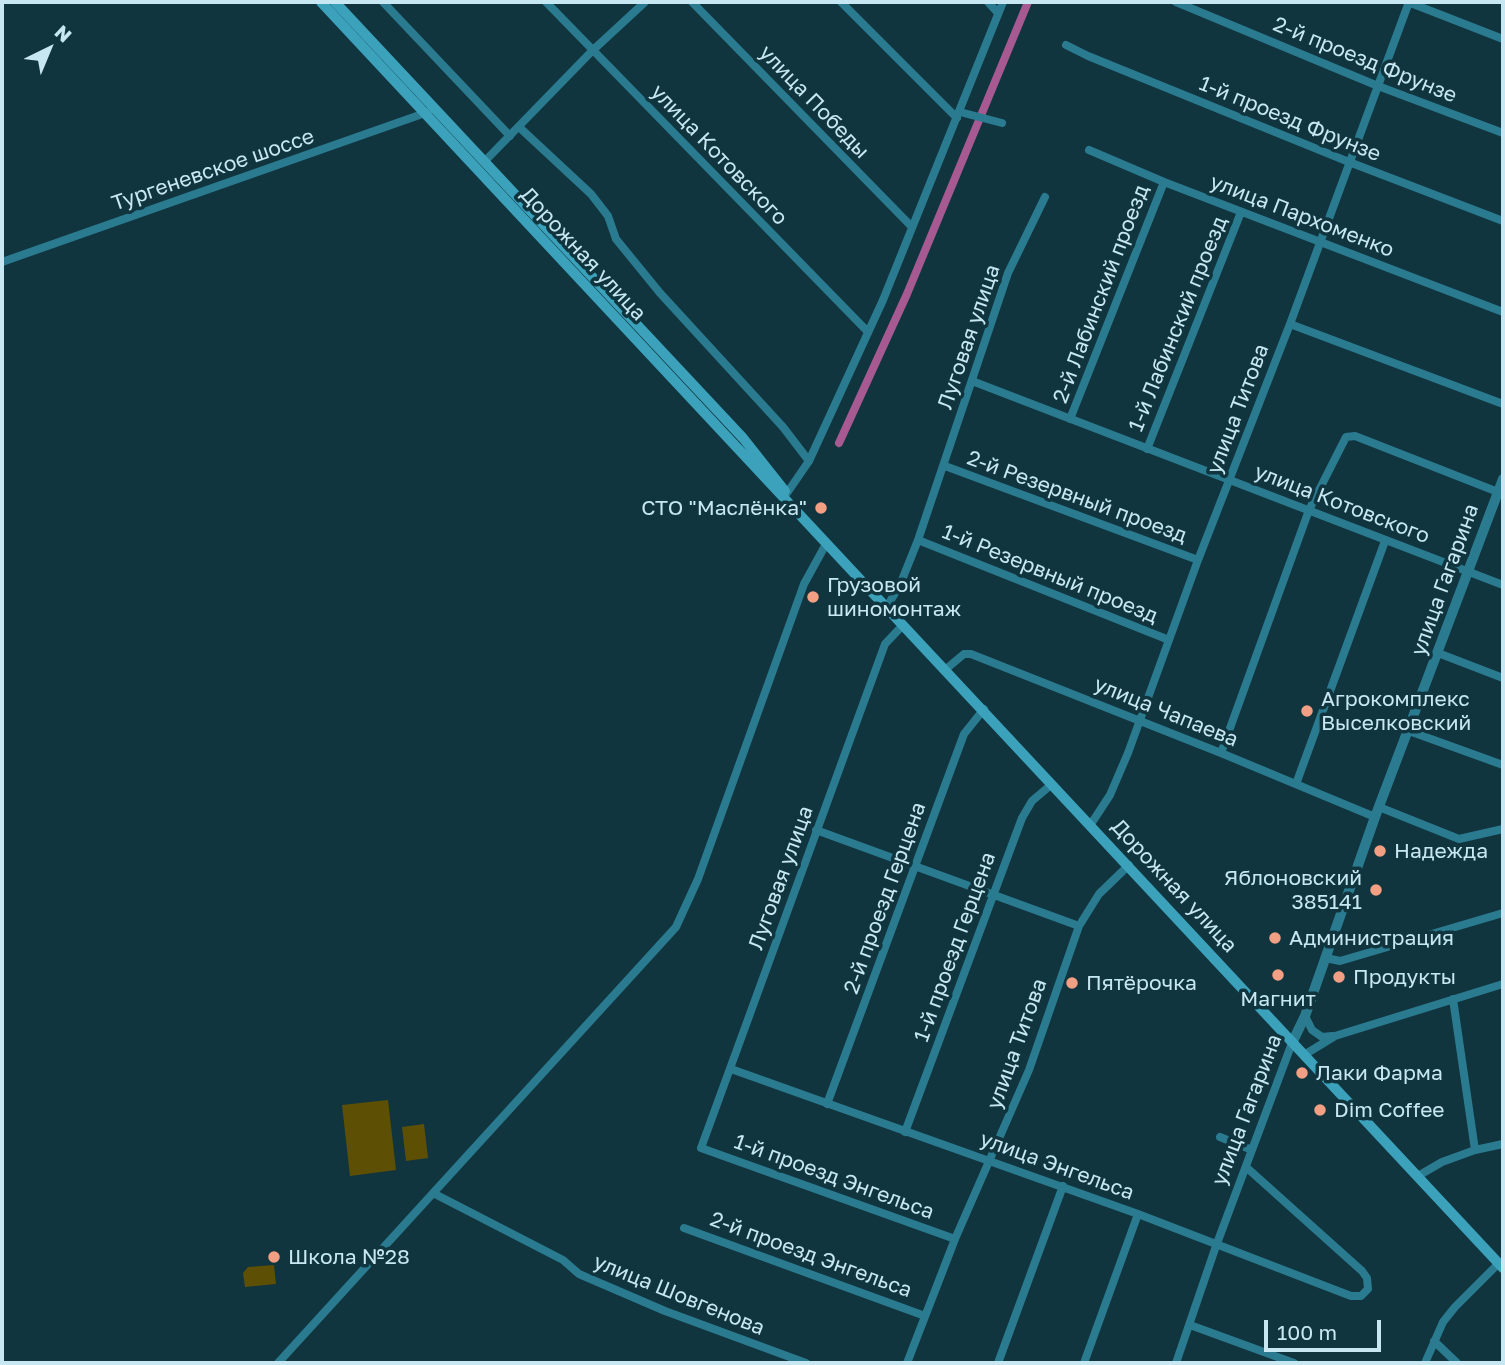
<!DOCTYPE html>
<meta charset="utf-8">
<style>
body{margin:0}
#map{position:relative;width:1505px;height:1365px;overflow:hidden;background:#11353e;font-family:"Golos Text",sans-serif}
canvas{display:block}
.frame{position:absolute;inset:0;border:4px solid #c7e8f2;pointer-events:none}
.north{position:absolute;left:14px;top:14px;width:70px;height:70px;-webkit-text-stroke:5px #11353e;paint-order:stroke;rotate:43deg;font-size:19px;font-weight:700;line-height:28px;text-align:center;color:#c7e8f2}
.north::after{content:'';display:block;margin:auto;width:24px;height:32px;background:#c7e8f2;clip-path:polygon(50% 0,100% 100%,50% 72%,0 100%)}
.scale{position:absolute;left:1264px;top:1320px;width:117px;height:32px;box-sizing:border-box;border:4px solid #c7e8f2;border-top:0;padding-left:9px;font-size:21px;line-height:24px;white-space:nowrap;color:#c7e8f2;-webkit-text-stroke:5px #11353e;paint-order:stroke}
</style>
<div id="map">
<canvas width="1505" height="1365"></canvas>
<div class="frame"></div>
<div class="north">N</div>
<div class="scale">100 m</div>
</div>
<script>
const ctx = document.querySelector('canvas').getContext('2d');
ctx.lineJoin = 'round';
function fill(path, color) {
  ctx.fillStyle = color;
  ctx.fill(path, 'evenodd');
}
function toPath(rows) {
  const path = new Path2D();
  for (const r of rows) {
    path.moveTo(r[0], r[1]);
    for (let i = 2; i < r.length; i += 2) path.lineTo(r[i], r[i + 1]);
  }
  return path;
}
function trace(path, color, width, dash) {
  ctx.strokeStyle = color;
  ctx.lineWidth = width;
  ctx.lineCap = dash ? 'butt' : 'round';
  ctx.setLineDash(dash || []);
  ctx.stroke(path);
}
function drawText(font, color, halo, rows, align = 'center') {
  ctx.font = font + ' "Golos Text",sans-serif';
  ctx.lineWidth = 7;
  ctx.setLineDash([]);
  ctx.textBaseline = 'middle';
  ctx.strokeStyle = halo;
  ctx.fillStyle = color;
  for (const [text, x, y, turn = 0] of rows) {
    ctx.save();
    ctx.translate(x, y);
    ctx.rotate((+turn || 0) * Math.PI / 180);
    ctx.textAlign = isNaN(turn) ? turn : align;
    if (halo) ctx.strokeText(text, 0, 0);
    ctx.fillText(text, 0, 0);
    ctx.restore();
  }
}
fill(toPath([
 [388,1100,396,1170,350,1176,342,1105],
 [424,1124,428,1158,406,1161,402,1127],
 [274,1265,276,1284,245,1287,243,1273,248,1267]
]), '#5d5004');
trace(toPath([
 [839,443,907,294,1028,2]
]), '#a75a91', 8);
trace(toPath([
 [383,2,510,136],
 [546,2,868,332],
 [692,2,912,227],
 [841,2,957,118],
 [988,2,998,13],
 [1176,2,1378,86,1503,133],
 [1408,2,1503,39],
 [1066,45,1088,56,1349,162,1503,221],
 [960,112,1002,123],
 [519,127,591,194,608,216,616,239,660,293,783,427,809,461],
 [1089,150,1164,182,1503,312],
 [485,161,592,51,645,2],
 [2,262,428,112],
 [1290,324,1503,404],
 [972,381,1503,585],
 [1070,419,1164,182],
 [1147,449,1241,212],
 [945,466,1198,560],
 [787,493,809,461,883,300,1003,2],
 [918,540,1169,640],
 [886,608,900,585,918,540,1008,273,1045,197],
 [903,625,885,644,701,1148,955,1239],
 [1438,653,1503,678],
 [946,669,964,654,971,654,1221,753,1375,817],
 [1409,731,1503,765],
 [1221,753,1309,510,1346,437,1355,436,1498,492],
 [1296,784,1385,541],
 [1379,807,1459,839,1503,829],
 [1091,824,1110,795,1128,753,1198,560,1290,324,1409,2],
 [816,830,1079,926],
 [1326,958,1340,961,1503,913],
 [1453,999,1475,1150],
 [1305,1016,1312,1030,1322,1037,1332,1036],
 [1304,1055,1335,1036,1503,984],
 [731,1069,1138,1214,1351,1296,1361,1296,1368,1289,1367,1278,1362,1271,1246,1167],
 [827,1104,964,734,984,709],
 [905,1132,1022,818,1032,801,1052,784],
 [1220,1137,1252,1150],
 [1418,1176,1442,1162,1475,1150,1503,1144],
 [433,1193,563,1260,579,1274,665,1311,806,1363],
 [684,1228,925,1316],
 [1190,1325,1294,1363],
 [1434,1341,1457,1363],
 [278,1363,676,927,698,879,804,584,826,544],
 [907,1363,955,1239,1029,1070,1079,926,1099,894,1129,865],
 [998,1363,1063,1186],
 [1084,1363,1138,1214],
 [1176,1363,1216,1246,1292,1043],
 [1425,1363,1443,1322,1455,1307,1499,1263]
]), '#2b7b90', 8);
trace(toPath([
 [1292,1043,1305,1016,1375,817,1503,479]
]), '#2b7b90', 10);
trace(toPath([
 [321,2,1503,1268],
 [335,2,743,438,785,491]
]), '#3ca2bc', 10);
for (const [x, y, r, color] of [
 [821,508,7,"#f39f84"],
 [813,597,7,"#f39f84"],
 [1307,711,7,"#f39f84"],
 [1380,851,7,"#f39f84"],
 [1376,890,7,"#f39f84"],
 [1275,938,7,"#f39f84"],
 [1278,975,7,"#f39f84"],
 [1339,977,7,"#f39f84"],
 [1072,983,7,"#f39f84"],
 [1302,1073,7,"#f39f84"],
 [1320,1110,7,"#f39f84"],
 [274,1257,7,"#f39f84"]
]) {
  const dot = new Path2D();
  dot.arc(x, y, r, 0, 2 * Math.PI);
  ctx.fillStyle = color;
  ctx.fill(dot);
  trace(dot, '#11353e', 2.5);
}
drawText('21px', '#c7e8f2', '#11353e', [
 ["2-й проезд Фрунзе",1365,60,22],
 ["улица Победы",814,102,46],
 ["1-й проезд Фрунзе",1290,119,22],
 ["улица Котовского",719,155,46],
 ["Тургеневское шоссе",213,170,-19],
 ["улица Пархоменко",1302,216,21],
 ["Дорожная улица",583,254,47],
 ["2-й Лабинский проезд",1101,294,-69],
 ["1-й Лабинский проезд",1178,324,-68],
 ["Луговая улица",969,337,-71],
 ["улица Титова",1238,409,-69],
 ["2-й Резервный проезд",1077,497,20],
 ["улица Котовского",1342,504,21],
 ["1-й Резервный проезд",1050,574,22],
 ["улица Гагарина",1445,580,-70],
 ["улица Чапаева",1166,712,22],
 ["Луговая улица",781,878,-70],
 ["Дорожная улица",1174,886,47],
 ["2-й проезд Герцена",885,898,-70],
 ["1-й проезд Герцена",955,947,-70],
 ["улица Титова",1017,1044,-70],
 ["улица Гагарина",1247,1110,-69],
 ["улица Энгельса",1057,1166,20],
 ["1-й проезд Энгельса",834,1177,20],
 ["2-й проезд Энгельса",811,1255,20],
 ["улица Шовгенова",679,1295,22]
]);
drawText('21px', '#c7e8f2', '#11353e', [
 ["СТО \"Маслёнка\"",807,508,"right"],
 ["Грузовой",827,585],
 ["шиномонтаж",827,609],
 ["Агрокомплекс",1321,699],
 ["Выселковский",1321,723],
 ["Надежда",1394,851],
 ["Яблоновский",1362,878,"right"],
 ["385141",1362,902,"right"],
 ["Администрация",1289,938],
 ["Продукты",1353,977],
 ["Пятёрочка",1086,983],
 ["Магнит",1278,999,"center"],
 ["Лаки Фарма",1316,1073],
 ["Dim Coffee",1334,1110],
 ["Школа №28",288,1257]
], 'left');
</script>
